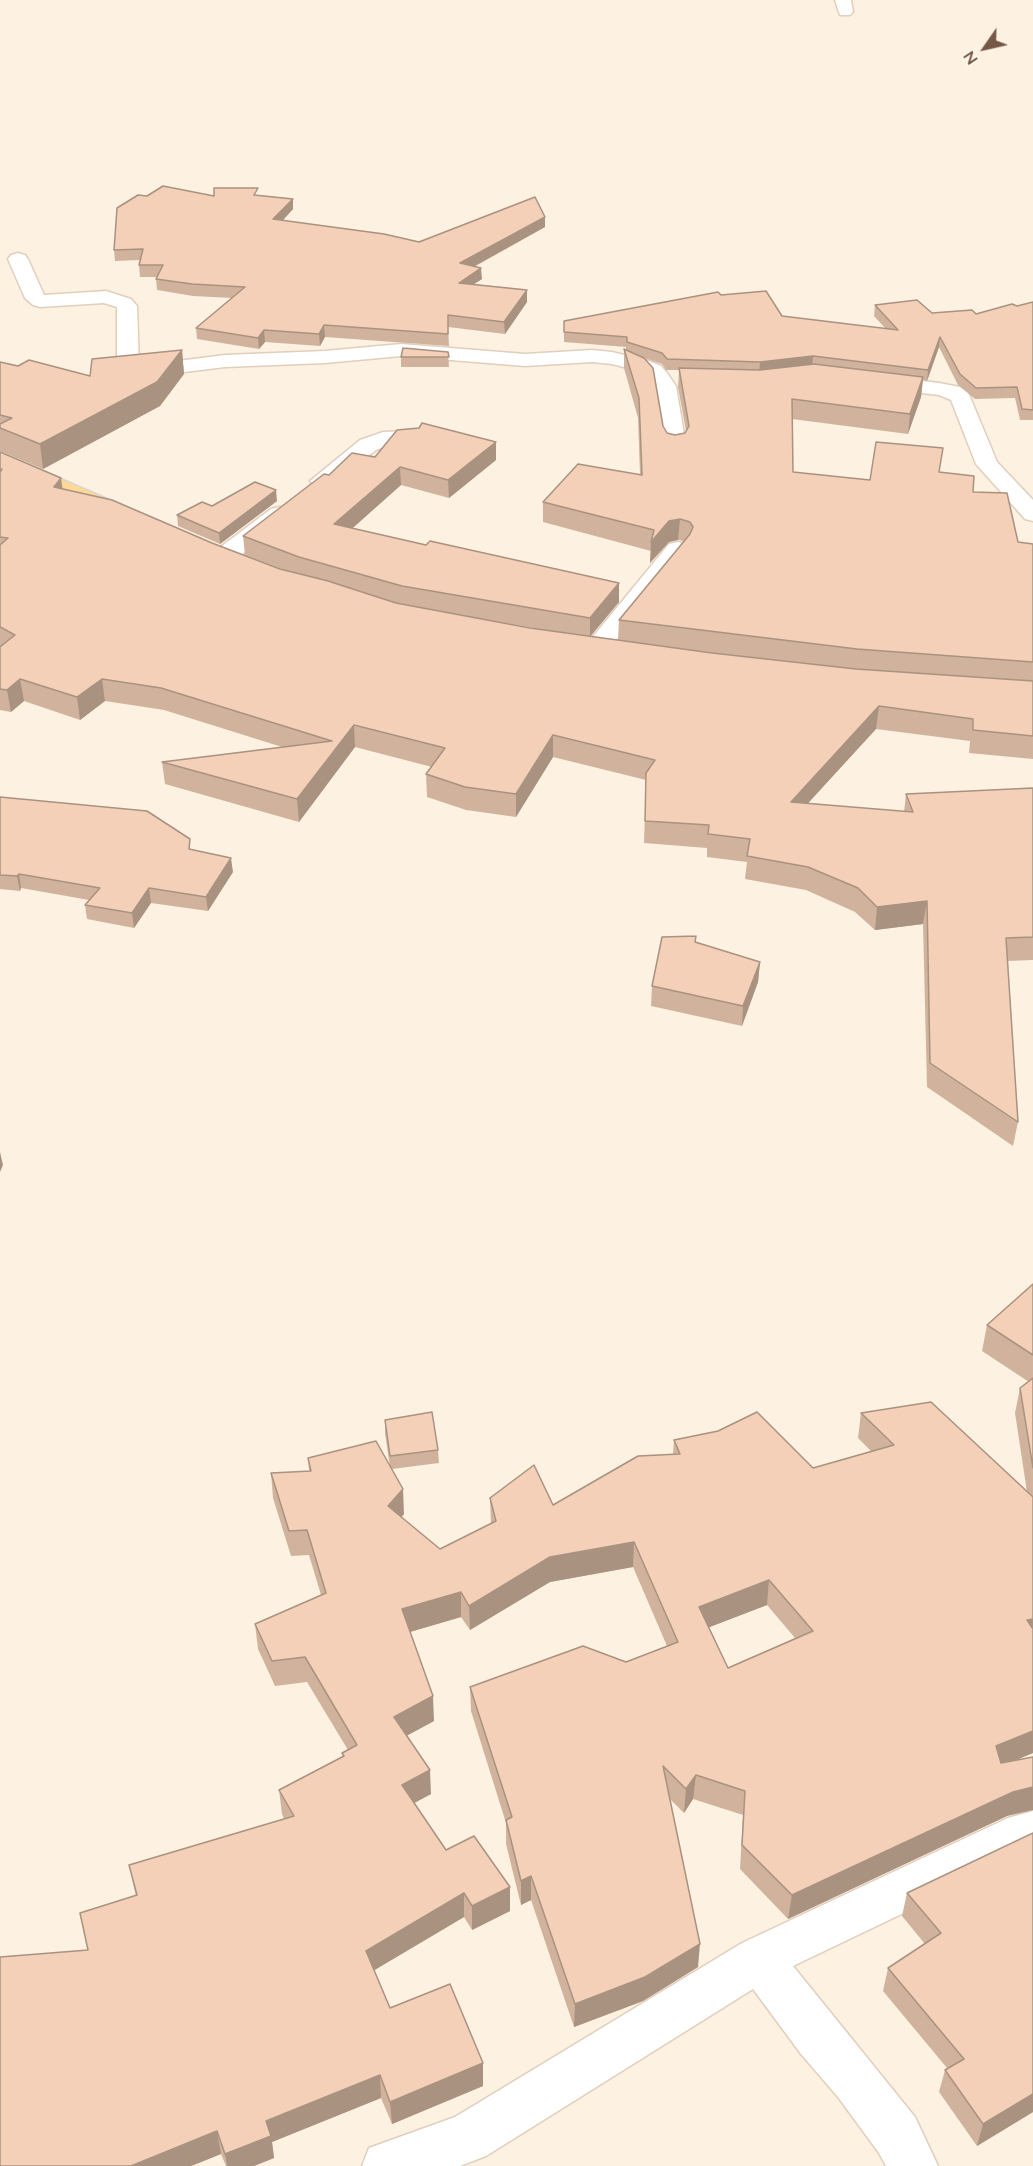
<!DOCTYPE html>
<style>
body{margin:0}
#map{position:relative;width:1033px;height:2166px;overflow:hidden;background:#fdf2e1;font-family:Lato,sans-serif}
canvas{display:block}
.north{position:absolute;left:955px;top:18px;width:60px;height:60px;-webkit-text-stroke:4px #fff6e8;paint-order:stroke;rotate:236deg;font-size:16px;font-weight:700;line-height:24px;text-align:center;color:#755847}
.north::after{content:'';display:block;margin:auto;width:21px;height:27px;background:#755847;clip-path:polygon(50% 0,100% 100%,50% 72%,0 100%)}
</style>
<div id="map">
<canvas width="1033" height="2166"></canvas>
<div class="north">N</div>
</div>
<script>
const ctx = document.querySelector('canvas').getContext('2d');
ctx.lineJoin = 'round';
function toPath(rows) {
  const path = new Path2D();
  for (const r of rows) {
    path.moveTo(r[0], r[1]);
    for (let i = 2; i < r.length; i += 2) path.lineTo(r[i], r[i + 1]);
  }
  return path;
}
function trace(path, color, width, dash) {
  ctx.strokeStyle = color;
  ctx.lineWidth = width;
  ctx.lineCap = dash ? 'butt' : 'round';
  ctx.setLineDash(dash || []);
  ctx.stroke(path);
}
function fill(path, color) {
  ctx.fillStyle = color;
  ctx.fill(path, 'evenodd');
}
const minor = toPath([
 [835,0,851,0,853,12,850,15,840,15,835,0],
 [18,253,25,255,28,259,44,295,106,291,131,299,137,306,139,366,225,355,325,351,401,344,525,354,592,350,612,352,649,361,661,366,667,373,676,386,686,446,683,451,675,453,667,451,664,446,654,386,645,376,635,370,612,364,592,362,525,366,401,356,325,363,225,367,128,379,120,378,117,373,117,307,104,303,40,307,33,305,25,298,8,259,11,255,18,253],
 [877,376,939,383,960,387,968,392,997,462,1033,500,1033,521,1025,519,976,464,951,400,939,395,869,387,866,382,869,377,877,376],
 [411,431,419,433,422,438,419,443,386,446,376,450,330,486,322,488,314,486,310,481,360,440,383,432,411,431],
 [279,507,287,509,291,514,287,519,232,562,223,564,214,562,211,557,214,552,271,509,279,507],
 [678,542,687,544,690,549,687,554,605,654,596,657,587,654,583,649,587,644,669,544,678,542],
 [1033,1811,1033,1851,793,1966,915,2117,938,2166,886,2166,879,2153,838,2097,801,2054,753,1989,486,2156,460,2166,362,2166,369,2148,455,2117,742,1943,1008,1818,1033,1811]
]);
const major = toPath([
 [0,453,116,503,120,508,116,513,108,515,100,513,0,468,0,453]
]);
trace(minor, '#e1cebc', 3);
trace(major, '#dbd4cf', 3);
fill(minor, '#fff');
fill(major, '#fed996');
fill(toPath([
 [259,195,293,199,293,209,283,220,419,242,545,227,474,267,482,279,474,284,527,290,527,302,505,334,448,327,449,346,325,337,320,346,265,342,259,349,197,339,196,328,232,298,193,296,157,290,156,279,157,277,140,277,139,265,140,260,115,261,114,250,147,196],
 [721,295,782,316,886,329,874,316,875,305,932,313,976,314,1017,306,1033,302,1033,420,1020,420,1015,398,975,399,958,385,939,347,927,381,923,380,921,397,908,434,792,419,793,472,870,480,940,472,973,492,1018,542,1033,544,1033,759,969,753,970,741,876,729,808,803,904,812,906,794,1033,788,1033,960,1007,961,1018,1122,1013,1146,927,1087,923,924,875,930,855,912,806,890,745,879,747,862,707,857,707,848,644,843,646,780,553,757,516,817,466,810,427,797,426,774,432,767,355,747,299,822,165,784,162,762,282,747,164,710,105,701,80,720,24,701,11,712,0,710,0,452,63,489,280,569,287,571,245,555,243,536,329,475,375,457,496,460,449,498,401,485,352,528,426,545,619,583,619,602,590,636,618,640,619,620,684,541,678,540,669,542,650,563,651,551,543,522,543,502,640,474,638,418,624,368,624,349,626,350,626,347,564,342,564,321],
 [644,358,662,364,666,370,679,370,678,387,686,431,685,433,675,435,667,433,663,426],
 [472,617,551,631,530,628],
 [182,350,184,374,160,406,43,469,0,451,0,362,18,366,90,376],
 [448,352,449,367,401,367,401,357],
 [277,501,220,544,178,526,177,515,212,506],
 [0,797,192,850,233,872,208,911,151,903,134,928,87,919,85,905,89,900,21,888,20,891,0,889],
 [696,936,695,942,760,962,758,982,742,1026,651,1006,652,986],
 [1033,1284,1033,1753,1012,1761,1007,1816,788,1919,740,1869,743,1815,693,1799,684,1813,670,1799,698,1967,643,2001,574,2027,531,1900,521,1905,506,1844,506,1823,471,1711,470,1687,626,1662,667,1646,633,1567,550,1582,470,1630,461,1617,410,1632,434,1721,406,1736,431,1794,414,1803,446,1850,510,1911,472,1930,464,1917,374,1970,390,2008,483,2086,392,2124,381,2098,272,2142,274,2158,254,2166,226,2166,221,2154,191,2166,0,2166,88,1950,136,1896,129,1865,284,1819,282,1814,279,1790,343,1756,342,1753,348,1750,307,1682,275,1686,258,1649,255,1624,321,1595,309,1555,291,1556,273,1498,271,1473,309,1471,308,1458,390,1467,385,1433,385,1420,438,1450,439,1463,392,1469,404,1514,401,1517,440,1549,491,1524,490,1498,553,1505,673,1454,674,1440,813,1468,871,1451,858,1438,861,1413,1027,1492,1015,1413,1020,1388,1029,1382,982,1351,987,1325],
 [767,1605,795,1638,728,1668,709,1627],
 [1033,1833,1033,2112,977,2146,939,2092,945,2070,947,2068,883,1991,888,1968,925,1944,902,1916,907,1893]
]), '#d1b39d');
fill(toPath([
 [293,199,293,209,274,230,273,219],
 [545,217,545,227,460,274,460,263],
 [481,268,482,279,459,294,459,283],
 [527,290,527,302,505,334,504,322],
 [324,325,325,337,320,346,319,334],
 [264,330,265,342,259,349,258,338],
 [940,337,939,347,927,381,928,370],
 [182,350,184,374,160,406,43,469,40,444],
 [813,356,812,367,759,373,760,362],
 [923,377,921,397,908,434,910,414],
 [496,442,496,460,449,498,448,480],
 [400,467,401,485,336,543,334,524],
 [61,478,64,499,54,487],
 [276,490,277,501,220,544,219,533],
 [680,519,678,540,669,542,650,563,651,542,669,521],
 [619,583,619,602,590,637,590,618],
 [20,679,24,701,11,712,7,690],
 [102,679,105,701,80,720,77,697],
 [879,706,876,729,789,824,791,802],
 [354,725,355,747,299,822,297,799],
 [553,735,553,757,516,817,516,794],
 [231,858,233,872,208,911,206,897],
 [19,874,21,888,20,891,17,876],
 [149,888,151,903,134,928,132,913],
 [927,901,923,924,875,930,877,907],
 [760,962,758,982,742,1026,743,1006],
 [0,1152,3,1165,0,1172],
 [403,1489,404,1514,390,1531,388,1506],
 [634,1542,633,1567,550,1582,470,1630,469,1606,550,1557],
 [769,1580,767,1605,697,1632,699,1607],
 [461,1592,461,1617,403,1634,402,1609],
 [1033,1619,1033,1642,1027,1620],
 [433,1696,434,1721,395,1742,394,1717],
 [1033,1731,1033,1753,990,1771,996,1746],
 [430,1770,431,1794,403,1809,402,1785],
 [696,1775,693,1799,684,1813,686,1789],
 [1033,1787,1033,1810,1007,1816,788,1919,792,1895,1013,1792],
 [531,1876,531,1900,521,1905,521,1881],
 [510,1887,510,1911,472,1930,472,1906],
 [464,1893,464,1917,368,1974,366,1951],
 [700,1944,698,1967,643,2001,574,2027,575,2004],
 [483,2063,483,2086,392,2124,390,2102],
 [380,2075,381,2098,272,2142,274,2158,254,2166,227,2166,225,2154,266,2121],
 [1033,2094,1033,2112,977,2146,983,2124],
 [217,2131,221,2154,191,2166,132,2166]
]), '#aa9280');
const building = toPath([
 [163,186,214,196,214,188,258,188,254,195,293,199,273,219,384,234,419,242,535,197,545,217,460,263,481,268,459,283,527,290,504,322,448,315,448,334,324,325,319,334,264,330,258,338,196,328,245,287,192,284,156,279,163,265,139,265,143,249,114,250,117,208,138,195,147,196,163,186],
 [766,291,782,316,898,330,875,305,917,300,932,313,972,310,976,314,1012,304,1017,306,1033,302,1033,410,1022,409,1017,387,976,388,960,374,940,337,928,370,813,356,760,362,667,359,662,353,627,342,627,337,564,332,564,321,718,292,721,295,766,291],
 [403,348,448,352,449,357,401,357,403,348],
 [624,349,644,358,653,368,663,426,667,433,675,435,685,433,689,426,679,368,760,370,814,364,923,377,910,414,792,399,793,472,870,480,876,442,943,448,939,472,974,476,973,492,1007,493,1018,542,1033,544,1033,662,857,649,619,620,690,534,693,527,690,522,680,519,669,521,651,542,654,530,543,502,578,464,642,475,639,398,624,349],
 [182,350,157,382,40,444,0,428,0,424,12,418,0,415,0,362,18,366,29,360,90,376,92,359,182,350],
 [422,423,496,442,448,480,400,467,334,524,426,545,430,541,619,583,590,618,402,586,299,557,243,536,324,474,329,475,352,453,375,457,397,430,419,428,422,423],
 [0,452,61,478,54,487,112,500,212,543,280,569,328,581,396,603,530,628,712,653,856,669,1033,681,1033,736,973,730,973,719,879,706,791,802,913,812,906,794,1033,788,1033,937,1006,938,1018,1122,930,1063,927,901,877,907,858,888,808,867,747,856,750,839,708,834,709,825,645,821,646,773,655,760,553,735,516,794,465,787,426,774,445,748,354,725,297,799,162,762,332,741,161,688,102,679,77,697,20,679,7,690,0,689,0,647,15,635,0,627,0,545,8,538,0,537,0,472,2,469,0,470,0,452],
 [255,482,276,490,219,533,177,515,202,502,212,506,255,482],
 [0,797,147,811,190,839,189,849,231,858,206,897,149,888,132,913,85,905,100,888,19,874,17,876,0,875,0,797],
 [696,936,695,942,760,962,743,1006,652,986,662,937,696,936],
 [1033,1284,1033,1355,987,1325,1033,1284],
 [1033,1378,1033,1468,1020,1388,1033,1378],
 [931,1402,1033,1497,1033,1619,1027,1620,1033,1629,1033,1731,996,1746,1001,1763,1033,1757,1033,1787,1013,1792,792,1895,742,1845,745,1791,696,1775,686,1789,663,1766,700,1944,645,1977,575,2004,531,1876,521,1881,506,1820,512,1817,470,1687,583,1646,626,1662,678,1642,634,1542,550,1557,469,1606,461,1592,402,1609,433,1696,394,1717,430,1770,402,1785,446,1850,474,1836,510,1887,472,1906,464,1893,366,1951,390,2008,450,1984,483,2063,390,2102,380,2075,266,2121,271,2136,225,2154,217,2131,131,2166,0,2166,0,1957,88,1950,80,1913,137,1895,129,1865,294,1816,279,1790,344,1756,342,1753,357,1745,305,1657,272,1661,255,1624,326,1593,307,1530,289,1531,271,1473,311,1471,308,1458,376,1441,403,1489,388,1506,440,1549,496,1521,490,1498,534,1465,553,1505,638,1456,680,1454,674,1440,718,1431,757,1412,813,1468,894,1445,861,1413,931,1402],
 [769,1580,813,1631,728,1668,699,1607,769,1580],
 [432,1412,438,1450,390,1456,385,1420,432,1412],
 [1033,1833,1033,2094,983,2124,945,2070,964,2059,888,1968,941,1933,907,1893,1033,1833]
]);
fill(building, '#f3d0b7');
trace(building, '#aa9280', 1.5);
</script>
